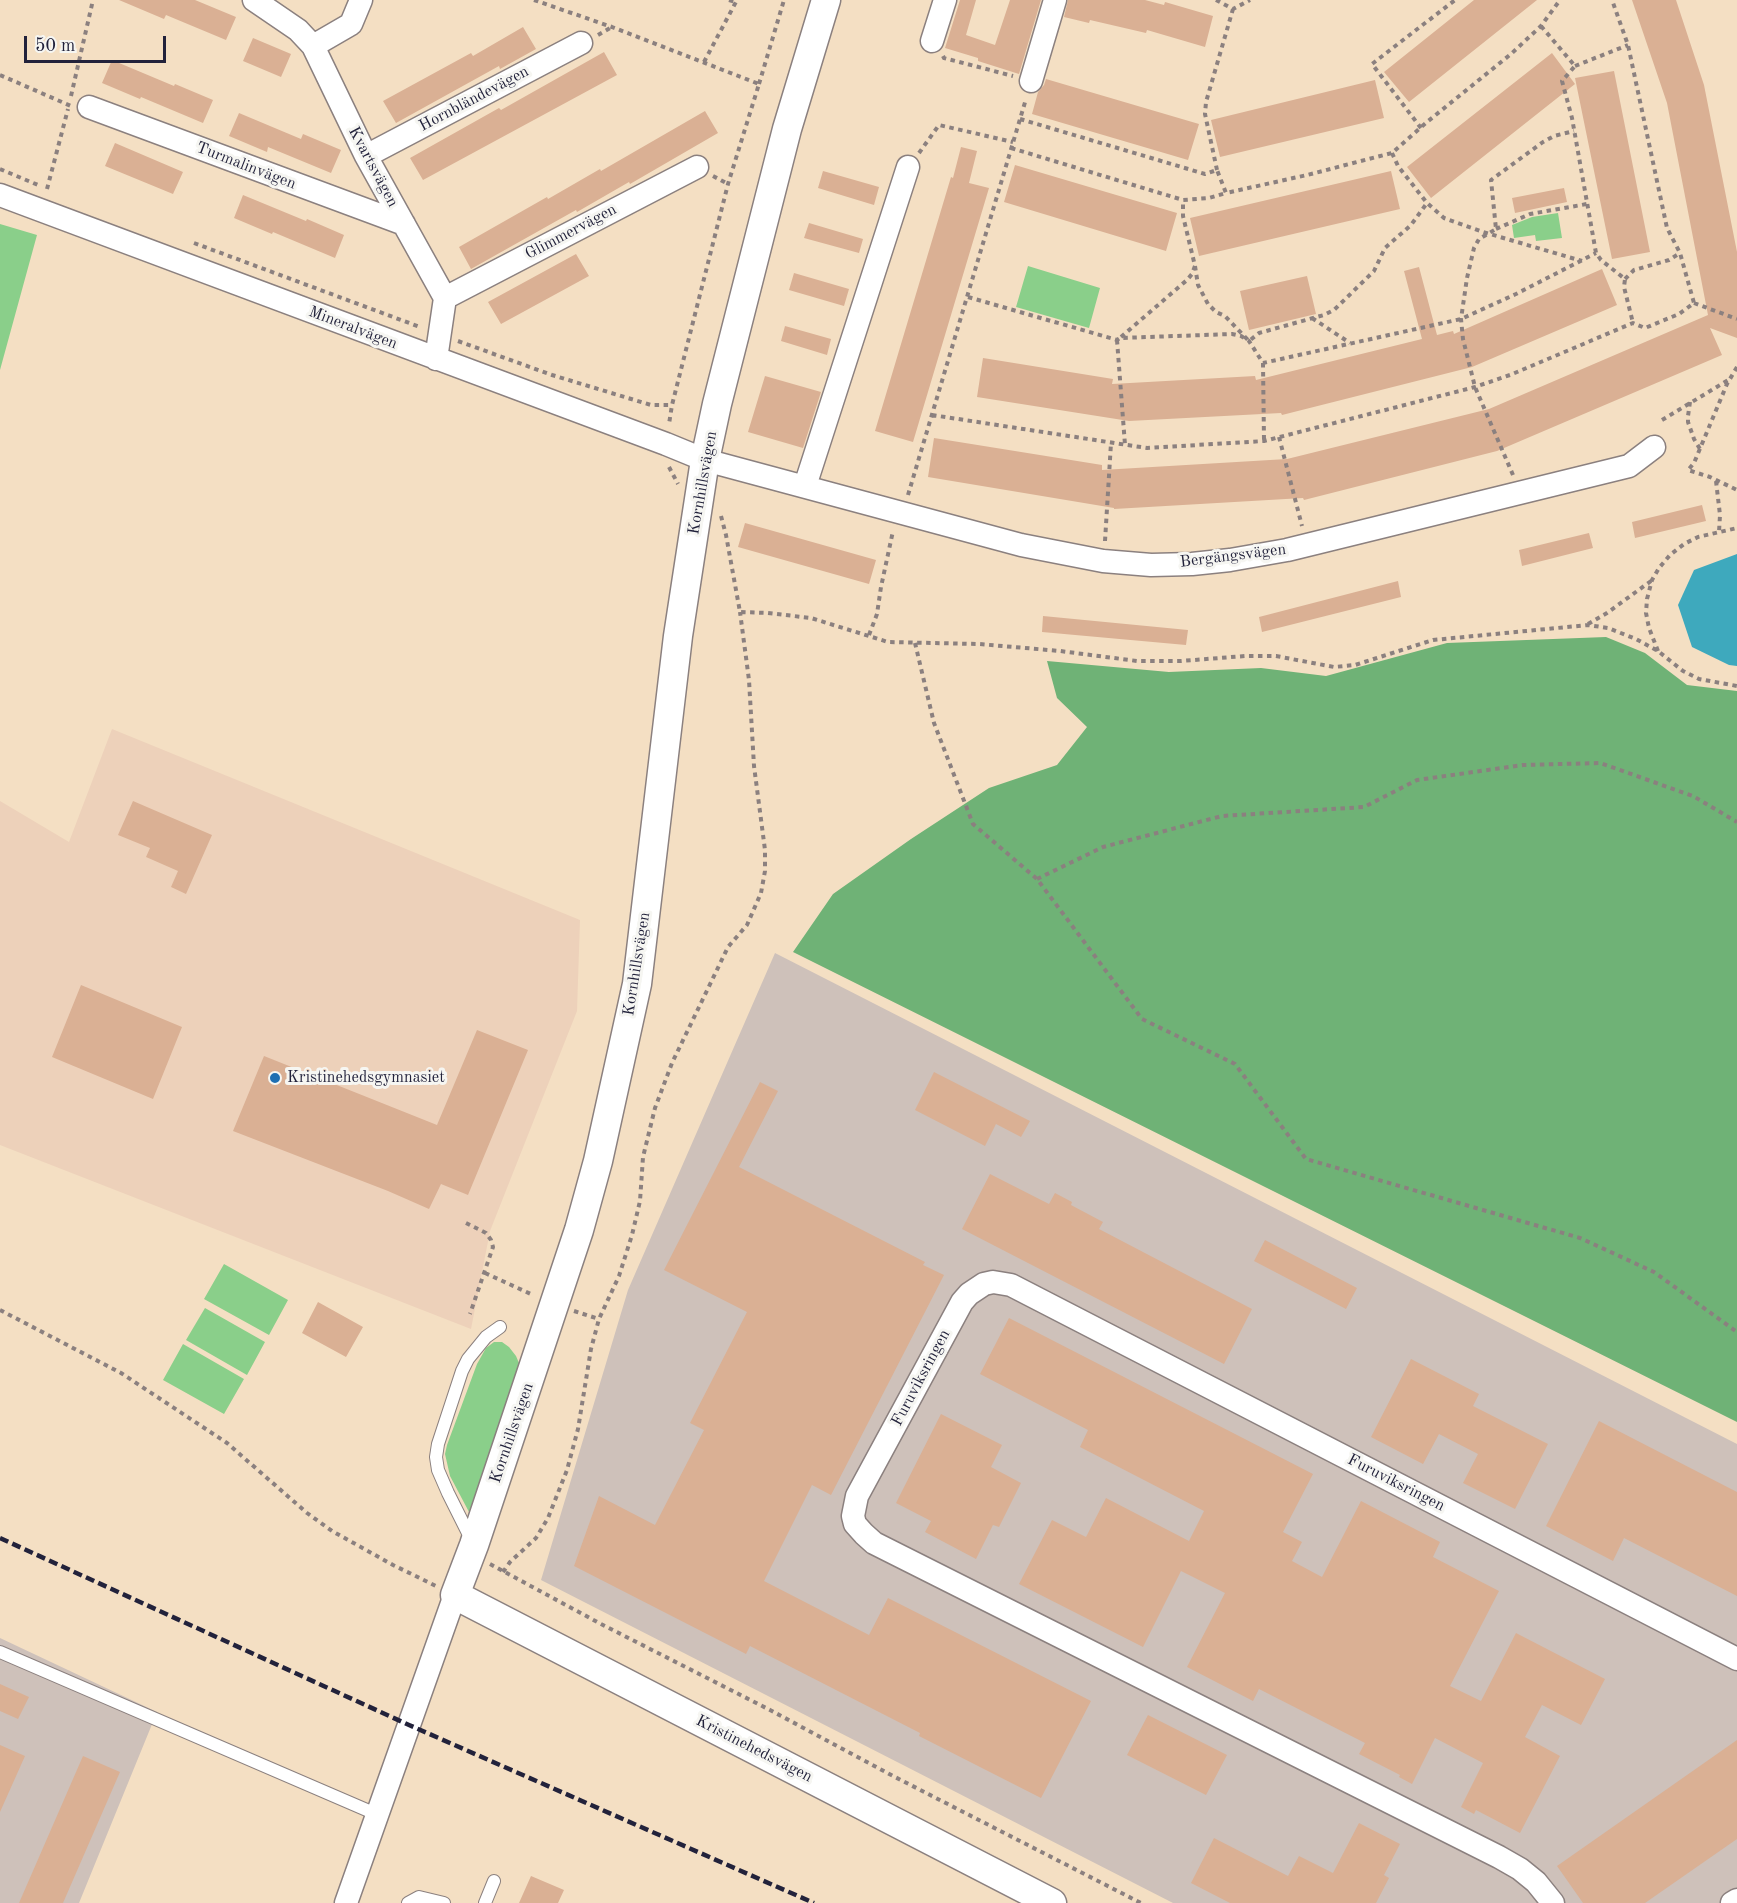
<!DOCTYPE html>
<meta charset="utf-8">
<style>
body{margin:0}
#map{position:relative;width:1737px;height:1903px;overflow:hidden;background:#f4dfc3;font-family:"Old Standard TT",serif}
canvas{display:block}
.scale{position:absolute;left:24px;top:36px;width:142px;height:27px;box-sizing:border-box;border:3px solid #22223b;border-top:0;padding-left:8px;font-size:18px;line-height:21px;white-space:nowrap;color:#22223b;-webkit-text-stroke:4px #f6f6f2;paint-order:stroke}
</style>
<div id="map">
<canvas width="1737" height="1903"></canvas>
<div class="scale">50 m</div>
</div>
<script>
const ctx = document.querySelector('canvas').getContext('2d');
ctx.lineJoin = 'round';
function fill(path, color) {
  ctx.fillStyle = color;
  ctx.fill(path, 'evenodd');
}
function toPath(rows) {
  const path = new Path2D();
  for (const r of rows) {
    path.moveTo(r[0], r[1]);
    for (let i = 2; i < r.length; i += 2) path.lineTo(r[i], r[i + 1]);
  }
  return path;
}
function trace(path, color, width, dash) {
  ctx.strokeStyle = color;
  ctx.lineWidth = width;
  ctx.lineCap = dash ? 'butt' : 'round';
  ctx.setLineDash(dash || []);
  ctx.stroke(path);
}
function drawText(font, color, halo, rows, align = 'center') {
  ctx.font = font + ' "Old Standard TT",serif';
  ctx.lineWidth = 6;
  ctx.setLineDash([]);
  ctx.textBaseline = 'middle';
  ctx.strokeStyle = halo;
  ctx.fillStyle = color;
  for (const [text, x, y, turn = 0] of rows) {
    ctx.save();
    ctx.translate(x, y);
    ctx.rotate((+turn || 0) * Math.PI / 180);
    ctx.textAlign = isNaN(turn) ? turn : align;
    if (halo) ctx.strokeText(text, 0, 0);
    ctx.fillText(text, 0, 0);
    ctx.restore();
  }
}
fill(toPath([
 [112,729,580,920,577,1011,490,1231,471,1329,0,1145,0,801,69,842]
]), '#edd1ba');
fill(toPath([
 [775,953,1737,1444,1737,1903,1173,1903,541,1580,628,1290],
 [0,1638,157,1712,79,1903,0,1903]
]), '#cec1ba');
fill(toPath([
 [1558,213,1562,238,1536,241,1535,235,1514,238,1512,225,1532,217],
 [0,224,37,235,0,370],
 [1028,266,1100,288,1089,328,1016,307],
 [224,1264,288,1300,269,1335,204,1299],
 [205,1308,265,1342,247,1375,186,1340],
 [494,1342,502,1342,509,1347,516,1356,522,1370,471,1512,469,1512,450,1476,445,1454,447,1445,477,1364,486,1348],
 [183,1344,244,1379,224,1414,163,1380]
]), '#8acf8a');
fill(toPath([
 [1606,637,1645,653,1687,685,1737,691,1737,1422,793,952,833,894,911,839,989,788,1057,765,1087,727,1057,698,1047,661,1169,672,1261,668,1326,676,1447,643]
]), '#6fb276');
fill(toPath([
 [1737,554,1737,666,1729,665,1692,647,1678,605,1694,570]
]), '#3ea9bd');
fill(toPath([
 [119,0,195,0,236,17,226,40,166,15,164,19],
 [960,0,976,0,966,35,995,45,1010,0,1041,0,1019,74,978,61,978,58,945,48],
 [1068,0,1145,0,1164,5,1165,2,1213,16,1205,47,1147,30,1146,33,1090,20,1089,23,1064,17],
 [1474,0,1537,0,1409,102,1384,72],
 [1632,0,1676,0,1704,85,1737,252,1737,338,1710,328,1722,355,1497,451,1304,500,1303,498,1114,509,1114,508,928,477,934,438,1102,465,1102,470,1287,459,1489,409,1708,315,1667,103],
 [523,27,536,49,500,69,499,66,396,123,383,101,471,53,473,56],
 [253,38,291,54,281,77,243,61],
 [604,52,617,75,423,180,410,158,499,108,501,110],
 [1552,53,1575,84,1431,198,1407,167],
 [112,60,174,86,175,84,213,100,203,123,141,97,140,99,102,83],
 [1614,71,1650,252,1612,259,1575,78],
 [1046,79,1199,124,1188,160,1032,114,1038,92,1044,85],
 [1375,80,1384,118,1220,157,1211,120],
 [705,111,718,133,630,184,629,182,577,212,576,210,471,269,459,247,547,197,548,199,600,169,601,171],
 [239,113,301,139,303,134,341,150,331,173,268,147,267,152,229,136],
 [115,143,183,172,173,194,105,166],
 [961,147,977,151,969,183,989,188,913,442,875,431,951,177,953,178],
 [1015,165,1177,213,1166,251,1004,202],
 [823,171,879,187,874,205,818,188],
 [1391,171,1400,209,1199,256,1190,218],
 [1564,188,1567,202,1515,213,1512,198],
 [243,195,306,221,307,219,344,235,335,258,273,232,272,234,234,218],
 [809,223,863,239,859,253,804,238],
 [576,254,589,276,501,324,488,302],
 [1419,267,1437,335,1453,331,1454,334,1602,269,1617,305,1472,367,1282,415,1281,413,1129,421,977,397,983,358,1113,379,1112,384,1255,376,1256,380,1422,339,1404,271],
 [794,273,849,289,844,306,789,290],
 [1307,276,1316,314,1249,330,1240,291],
 [785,326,831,339,827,355,781,341],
 [765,376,821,392,803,448,748,432],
 [1702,505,1706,521,1635,538,1632,522],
 [745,523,876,560,869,584,738,547],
 [1589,533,1593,548,1522,566,1519,550],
 [1398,581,1401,597,1262,632,1259,617],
 [1043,616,1188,630,1186,645,1042,632],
 [133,801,212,835,186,894,171,887,178,871,146,857,150,848,118,835],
 [81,985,182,1027,153,1099,52,1057],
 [477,1030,528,1050,468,1195,441,1184,429,1209,388,1191,233,1131,264,1056,437,1125],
 [934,1072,1030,1121,1021,1137,996,1124,985,1146,915,1110],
 [760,1082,778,1091,739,1167,925,1262,923,1265,944,1275,831,1495,812,1485,764,1581,869,1635,888,1598,1091,1701,1041,1798,919,1736,920,1733,750,1646,746,1654,574,1566,599,1496,655,1525,704,1430,690,1423,747,1312,664,1270],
 [990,1174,1049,1204,1055,1193,1072,1202,1071,1205,1103,1222,1099,1229,1252,1309,1224,1364,962,1229],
 [1265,1240,1357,1288,1346,1309,1254,1261],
 [318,1302,363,1327,346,1357,302,1333],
 [1009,1318,1313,1474,1283,1532,1302,1542,1292,1561,1322,1577,1361,1501,1440,1542,1433,1557,1499,1591,1450,1686,1481,1701,1516,1633,1605,1679,1581,1725,1542,1705,1525,1737,1560,1756,1520,1833,1476,1810,1474,1814,1461,1807,1483,1763,1435,1738,1412,1784,1399,1777,1400,1775,1359,1754,1365,1743,1259,1689,1253,1701,1187,1667,1225,1593,1181,1571,1143,1647,1019,1584,1052,1520,1086,1537,1106,1498,1189,1541,1204,1511,1080,1447,1088,1430,980,1374],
 [1411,1359,1479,1394,1473,1406,1548,1444,1515,1509,1463,1483,1478,1454,1439,1434,1423,1464,1371,1437],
 [941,1414,1002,1445,991,1467,1021,1483,999,1527,993,1525,976,1559,925,1532,931,1521,896,1503],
 [1599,1421,1737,1492,1737,1596,1624,1538,1613,1561,1546,1526],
 [0,1684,29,1697,18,1719,0,1711],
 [1148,1715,1227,1755,1206,1795,1127,1755],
 [1737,1740,1737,1839,1645,1903,1583,1903,1557,1866],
 [0,1745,25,1756,0,1812],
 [83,1756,120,1772,63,1903,19,1903],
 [1359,1823,1400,1844,1384,1875,1389,1878,1376,1903,1230,1903,1191,1883,1214,1838,1288,1876,1299,1856,1333,1873],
 [531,1876,564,1890,558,1903,519,1903]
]), '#dab094');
const service = toPath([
 [472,1541,448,1493,438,1470,436,1457,438,1444,462,1371,468,1359,486,1337,500,1327],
 [0,1652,376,1814],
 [408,1903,419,1897,444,1903],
 [485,1903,494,1881]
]);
const minor = toPath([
 [254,0,298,30,313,46,366,156,445,298,436,359],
 [932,41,945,0],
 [313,46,351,24,361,0],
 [1031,81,1055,0],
 [89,107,404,224],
 [366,156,581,43],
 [0,195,666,444,705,460,1021,545,1103,561,1151,565,1192,564,1230,560,1287,550,1629,466,1654,447],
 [445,298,697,167],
 [805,486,908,167],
 [346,1903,455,1595],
 [1553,1903,1536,1882,1520,1869,1499,1857,874,1543,864,1534,855,1524,853,1516,857,1496,962,1302,969,1294,984,1284,993,1282,1011,1285,1737,1659],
 [1732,1903,1737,1900]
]);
const tertiary = toPath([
 [826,0,787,129,717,404,705,460,678,636,637,984,598,1161,579,1230,474,1545,455,1595,1052,1903]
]);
trace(service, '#8b807f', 14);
trace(minor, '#8b807f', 25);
trace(tertiary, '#8b807f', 31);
trace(toPath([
 [534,0,612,27,759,84,728,184,672,405,669,424],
 [729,0,736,2],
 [1216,0,1233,9,1250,0],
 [1541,26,1575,66,1562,81,1572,118,1596,253,1601,260,1625,279,1624,287,1633,323],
 [598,35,612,27],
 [943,56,944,58,1013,76],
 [704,62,737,0],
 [1575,66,1628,45],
 [0,75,71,106],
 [759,84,784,0],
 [71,96,93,0],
 [1020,119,1205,174,1217,170,1226,193,1307,175,1392,153,1427,122,1511,54,1541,26,1560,0],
 [1421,128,1372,64,1455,0],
 [1011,148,1183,200,1209,198,1226,193],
 [919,153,939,125,1013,142],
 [1392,153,1398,166,1427,203,1444,218,1483,232,1582,261],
 [0,169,38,185],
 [1217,170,1205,114,1206,102,1233,9],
 [713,176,728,184],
 [47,189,68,109],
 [1496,229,1530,214,1587,204],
 [194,243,420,327],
 [1195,266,1198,285,1208,304,1216,312,1225,316,1249,341,1259,333,1324,315,1334,310,1374,271,1385,248,1411,225,1427,203],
 [1625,279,1634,270,1669,260,1680,253],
 [968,297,1117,340,1120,338,1232,334,1241,336,1249,341,1263,363,1461,319,1516,294,1596,253],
 [1694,303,1737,319],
 [1312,318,1350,343],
 [1121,337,1187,280,1192,274,1195,266,1183,216,1183,200],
 [1117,340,1125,445],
 [458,341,552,375,651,405,672,405],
 [1263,363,1264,440],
 [1737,367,1727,384,1694,463,1688,470,1710,477,1737,490],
 [1690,402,1688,416,1688,422,1694,439,1700,449],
 [932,415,1147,448,1264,441,1475,387,1510,375,1633,323,1645,328,1679,314,1694,303,1680,253,1667,228,1628,45,1612,0],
 [1662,420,1730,379],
 [1279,437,1302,526],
 [669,467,678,484],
 [1513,475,1475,387,1463,339,1461,319,1467,278,1474,248,1479,239,1496,229,1491,180,1543,142,1554,136,1574,131],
 [1716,481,1720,515,1719,532],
 [908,495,1026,99],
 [721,516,726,535,740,612,768,613,811,618,888,642,979,644,1060,651,1137,661,1181,661,1245,656,1276,656,1334,667,1355,665,1433,640,1588,625,1608,628,1636,639,1658,651,1683,671,1699,679,1737,686],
 [1105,541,1111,443],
 [1588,624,1607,613,1651,581],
 [869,635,877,614,881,587,893,531],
 [915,643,934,723,973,824,1037,879,1142,1019,1235,1064,1306,1159,1580,1238,1654,1272,1737,1332],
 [1658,651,1649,628,1646,613,1647,599,1652,580,1659,568,1670,555,1684,544,1698,537,1737,528],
 [1037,879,1103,847,1222,816,1364,807,1417,780,1523,765,1600,763,1693,796,1737,822],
 [466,1223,486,1233,491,1240,493,1247,470,1314],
 [485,1273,533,1295],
 [0,1310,121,1373,227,1443,307,1513,332,1531,393,1565,436,1586],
 [574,1311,599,1319],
 [490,1564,601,1624,770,1710,893,1776,1141,1903],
 [503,1572,510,1562,536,1538,548,1518,567,1470,578,1429,591,1349,599,1319,619,1276,632,1235,640,1201,643,1157,655,1108,672,1063,728,947,747,925,761,893,765,871,765,850,754,766,749,680,740,612]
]), '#8b807f', 4, [4.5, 4.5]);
trace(service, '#fff', 12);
trace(minor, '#fff', 22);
trace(tertiary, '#fff', 28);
trace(toPath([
 [0,1538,409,1725,814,1903]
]), '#22223b', 4.5, [9, 4.5]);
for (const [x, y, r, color] of [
 [275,1078,6,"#1f6fb2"]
]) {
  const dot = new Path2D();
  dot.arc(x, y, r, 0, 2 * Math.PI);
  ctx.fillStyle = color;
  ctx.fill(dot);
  trace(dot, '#f6f6f2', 2);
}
drawText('16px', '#22223b', '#f6f6f2', [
 ["Hornbländevägen",474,99,-28],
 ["Turmalinvägen",246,166,21],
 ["Kvartsvägen",373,167,62],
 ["Glimmervägen",571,232,-28],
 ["Mineralvägen",353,328,21],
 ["Kornhillsvägen",703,483,-80],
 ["Bergängsvägen",1233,556,-7],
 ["Kornhillsvägen",637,964,-81],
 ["Furuviksringen",921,1378,-62],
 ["Kornhillsvägen",512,1433,-71],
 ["Furuviksringen",1396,1483,27],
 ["Kristinehedsvägen",754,1749,27]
]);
drawText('16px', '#22223b', '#f6f6f2', [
 ["Kristinehedsgymnasiet",287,1078]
], 'left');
</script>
